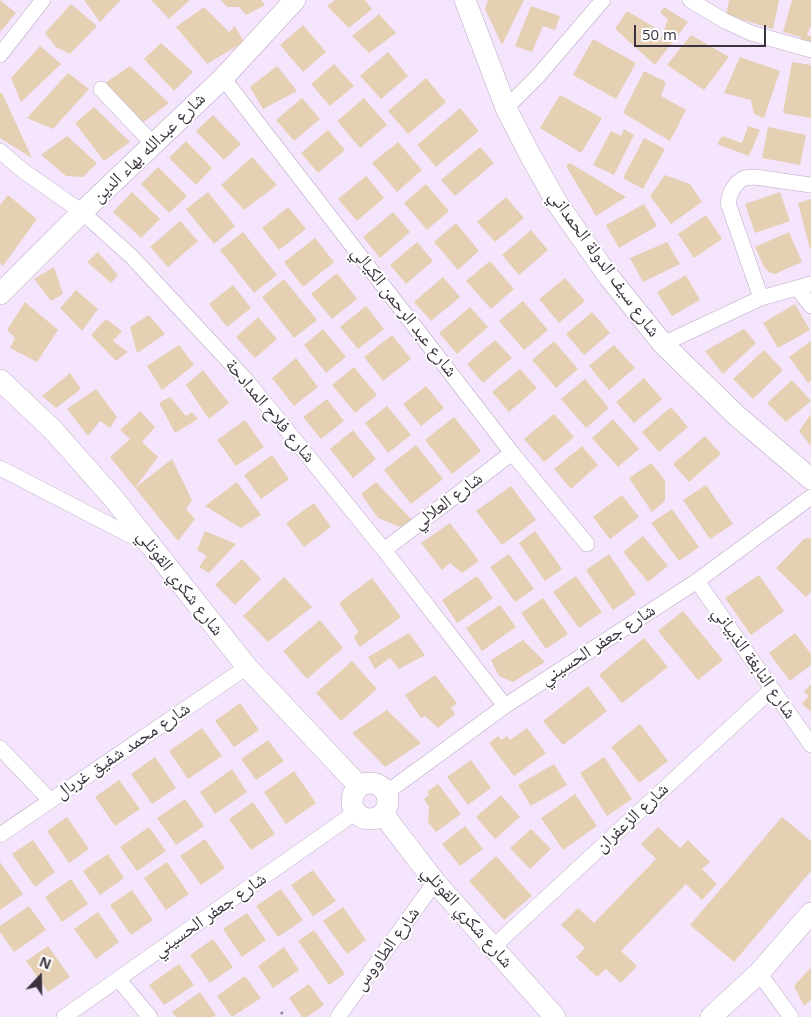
<!DOCTYPE html>
<meta charset="utf-8">
<style>
body{margin:0}
#map{position:relative;width:811px;height:1017px;overflow:hidden;background:#f4e4fc;font-family:"Open Sans",sans-serif}
canvas{display:block}
.north{position:absolute;left:15px;top:952px;width:50px;height:50px;-webkit-text-stroke:4px #fff;paint-order:stroke;rotate:21deg;font-size:14px;font-weight:700;line-height:20px;text-align:center;color:#3a323e}
.north::after{content:'';display:block;margin:auto;width:18px;height:22px;background:#3a323e;clip-path:polygon(50% 0,100% 100%,50% 72%,0 100%)}
.scale{position:absolute;left:634px;top:25px;width:132px;height:22px;box-sizing:border-box;border:2px solid #3a323e;border-top:0;padding-left:6px;font-size:15px;line-height:18px;white-space:nowrap;color:#3a323e;-webkit-text-stroke:4px #fff;paint-order:stroke}
</style>
<div id="map">
<canvas width="811" height="1017"></canvas>
<div class="north">N</div>
<div class="scale">50 m</div>
</div>
<script>
const ctx = document.querySelector('canvas').getContext('2d');
ctx.lineJoin = 'round';
function fill(path, color) {
  ctx.fillStyle = color;
  ctx.fill(path, 'evenodd');
}
function toPath(rows) {
  const path = new Path2D();
  for (const r of rows) {
    if (r.length === 3) {
      path.moveTo(r[0] + r[2], r[1]);
      path.arc(r[0], r[1], r[2], 0, 2 * Math.PI);
      continue;
    }
    path.moveTo(r[0], r[1]);
    for (let i = 2; i < r.length; i += 2) path.lineTo(r[i], r[i + 1]);
  }
  return path;
}
function trace(path, color, width, dash) {
  ctx.strokeStyle = color;
  ctx.lineWidth = width;
  ctx.lineCap = dash ? 'butt' : 'round';
  ctx.setLineDash(dash || []);
  ctx.stroke(path);
}
function drawText(font, color, halo, rows, align = 'center') {
  ctx.font = font + ' "Open Sans","Noto Naskh Arabic",sans-serif';
  ctx.lineWidth = 4;
  ctx.setLineDash([]);
  ctx.textBaseline = 'middle';
  ctx.strokeStyle = halo;
  ctx.fillStyle = color;
  for (const [text, x, y, turn = 0] of rows) {
    ctx.save();
    ctx.translate(x, y);
    ctx.rotate((+turn || 0) * Math.PI / 180);
    ctx.textAlign = isNaN(turn) ? turn : align;
    if (halo) ctx.strokeText(text, 0, 0);
    ctx.fillText(text, 0, 0);
    ctx.restore();
  }
}
fill(toPath([
 [0,0,16,13,0,32],
 [84,0,121,0,100,22],
 [151,0,190,0,169,19],
 [221,0,261,0,265,5,246,15,239,7,227,7],
 [335,0,365,0,372,9,349,28,327,6],
 [488,0,524,0,502,45,485,9],
 [729,0,779,0,773,29,726,15],
 [792,0,811,0,811,25,807,35,811,36,811,43,799,42,801,37,783,32],
 [71,4,97,26,70,54,56,47,45,33],
 [531,6,560,16,555,30,543,26,532,52,515,46],
 [204,7,229,32,235,26,244,42,207,64,176,27],
 [664,7,688,22,655,65,615,29,627,11,654,27,650,36,660,41,668,19,660,13],
 [379,14,396,33,369,53,352,36],
 [303,25,326,52,303,72,280,45],
 [691,35,729,57,704,90,667,65],
 [593,39,636,63,616,99,573,75],
 [161,43,193,72,174,91,144,59],
 [40,46,61,64,21,102,11,78],
 [388,52,408,76,381,99,360,76],
 [740,57,780,71,764,118,754,114,751,100,724,93],
 [792,62,811,65,811,118,783,113],
 [334,64,354,86,330,106,311,84],
 [130,66,169,103,141,124,105,83],
 [277,66,297,91,263,109,250,87],
 [644,71,666,82,661,96,686,110,670,141,623,113],
 [68,73,89,89,53,129,27,118],
 [426,78,446,102,408,134,388,111],
 [0,93,2,93,32,158,0,138],
 [560,95,602,118,581,153,540,128],
 [302,98,320,119,294,141,276,120],
 [364,98,387,125,360,148,337,121],
 [94,107,130,142,104,161,75,123],
 [460,108,479,131,436,167,417,145],
 [213,115,241,144,224,160,196,131],
 [748,126,760,130,749,156,717,144,722,136,742,143],
 [768,127,806,135,800,165,762,158],
 [624,129,634,135,614,175,593,165,611,131,621,136],
 [328,130,345,150,318,173,301,153],
 [67,136,97,163,83,177,66,176,41,155],
 [644,138,665,149,643,189,623,178],
 [186,141,212,168,196,185,169,158],
 [398,142,422,170,397,192,372,163],
 [480,147,494,163,455,196,441,180],
 [252,157,277,185,244,210,221,185],
 [570,163,626,197,596,216,566,166],
 [158,167,187,196,169,213,141,184],
 [665,175,690,184,702,202,671,224,650,196],
 [366,176,384,198,357,221,338,199],
 [426,184,449,211,427,230,404,203],
 [132,192,160,219,141,238,113,212],
 [208,192,235,226,214,244,186,209],
 [780,192,790,221,755,233,745,204],
 [8,195,37,219,3,266,0,263,0,205],
 [506,197,524,218,495,242,477,222],
 [811,199,811,249,810,249,798,203],
 [644,204,657,226,619,248,606,225],
 [288,207,306,229,279,250,262,228],
 [393,212,410,232,380,258,363,237],
 [706,215,722,239,694,258,678,234],
 [180,221,198,241,168,267,150,247],
 [456,223,479,251,458,270,434,242],
 [531,230,548,250,519,275,502,255],
 [243,232,277,275,254,293,220,250],
 [789,232,802,262,775,274,769,272,764,267,755,247],
 [315,238,334,262,303,287,284,262],
 [417,242,433,261,406,284,390,265],
 [667,242,680,264,643,282,630,258],
 [98,252,118,275,111,283,87,262],
 [490,261,514,289,491,309,466,281],
 [54,267,63,294,51,301,34,279],
 [337,273,357,299,332,319,311,294],
 [686,275,700,300,672,316,657,292],
 [443,277,460,297,431,321,414,302],
 [565,278,585,301,559,323,539,299],
 [284,279,317,320,294,338,262,297],
 [233,285,251,308,227,327,209,304],
 [76,290,98,309,82,331,60,308],
 [523,301,548,330,524,350,499,321],
 [25,302,58,330,37,362,10,348,15,338,7,330],
 [795,304,810,330,778,348,763,323],
 [366,306,384,329,358,349,340,327],
 [470,307,488,327,457,354,439,333],
 [592,312,610,333,584,355,566,334],
 [149,315,165,334,137,353,130,327],
 [258,317,277,339,255,358,236,337],
 [106,319,122,331,113,341,128,352,116,361,91,335],
 [323,329,346,357,326,373,304,345],
 [744,329,756,343,723,374,705,351],
 [392,335,411,359,383,381,364,357],
 [495,340,512,358,483,383,467,364],
 [554,341,578,369,556,388,532,360],
 [811,341,811,380,808,383,789,357],
 [179,345,194,365,162,390,147,366],
 [614,345,635,368,609,390,589,366],
 [764,350,783,370,753,399,733,379],
 [296,358,318,387,294,406,272,378],
 [354,367,377,395,355,413,332,385],
 [520,369,537,388,509,412,492,392],
 [203,370,229,403,209,419,186,385],
 [70,373,81,389,56,408,42,396],
 [644,378,662,399,634,423,616,402],
 [585,379,609,408,586,428,561,399],
 [792,380,811,401,786,422,767,403],
 [426,386,444,408,421,426,403,404],
 [96,389,117,417,110,428,100,421,88,436,67,409],
 [170,397,186,416,192,412,198,419,175,433,159,403],
 [327,399,344,421,321,439,303,417],
 [387,406,411,435,388,453,365,423],
 [671,407,688,427,659,452,642,432],
 [140,411,155,427,142,442,158,457,135,488,110,457,130,439,120,430],
 [554,414,574,437,544,462,524,439],
 [811,414,811,446,799,431],
 [454,417,481,451,452,474,425,440],
 [613,419,639,449,618,467,592,438],
 [245,420,264,447,236,466,217,440],
 [353,430,376,459,353,478,330,449],
 [705,436,721,454,689,482,673,464],
 [416,445,443,479,411,504,384,470],
 [582,446,598,465,571,489,554,469],
 [272,455,289,479,261,499,244,475],
 [172,459,192,500,186,509,195,519,178,541,135,488],
 [651,463,665,480,665,501,652,512,629,478],
 [237,482,261,515,241,528,205,506],
 [376,482,412,520,400,527,378,518,361,494],
 [706,485,733,524,710,539,683,500],
 [511,486,536,520,502,545,476,511],
 [622,495,639,517,610,539,593,517],
 [314,503,331,527,304,547,286,523],
 [672,509,699,547,679,561,651,523],
 [450,523,479,561,462,573,450,563,442,570,421,543],
 [205,531,236,544,209,573,199,567,207,556,197,550],
 [535,531,562,569,545,581,519,543],
 [643,536,668,566,648,582,623,552],
 [811,538,811,592,806,597,776,568,804,539],
 [509,554,534,589,515,602,490,567],
 [609,554,636,594,613,610,586,570],
 [242,559,261,579,235,605,215,585],
 [759,575,784,611,751,635,725,598],
 [477,576,493,598,457,623,442,600],
 [576,576,602,612,579,628,553,592],
 [284,577,312,607,268,642,243,616],
 [372,578,401,617,360,647,354,638,358,631,339,603],
 [543,598,568,634,546,649,521,613],
 [500,605,516,627,482,651,466,628],
 [683,611,723,660,698,680,658,631],
 [320,620,343,648,307,679,283,651],
 [409,633,425,655,399,669,390,658,375,669,368,657],
 [795,633,811,654,811,665,790,681,769,653],
 [644,638,668,667,622,703,599,675],
 [523,640,545,662,513,682,499,676,491,660],
 [352,661,377,689,341,721,316,693],
 [435,675,457,703,451,708,455,714,438,728,425,716,421,718,405,695],
 [811,684,811,712,802,704,809,696,804,692],
 [588,686,607,711,563,745,543,721],
 [240,703,259,730,234,747,215,721],
 [387,710,421,743,385,767,352,733],
 [640,724,668,761,639,783,611,747],
 [202,728,222,756,188,779,169,751],
 [527,728,546,753,514,776,489,743,498,736,501,740,507,736,510,740],
 [268,740,284,761,256,780,241,759],
 [155,757,176,788,152,804,131,774],
 [604,757,632,799,607,816,580,773],
 [471,760,491,788,468,805,447,777],
 [554,764,567,785,531,806,518,785],
 [232,769,247,792,215,814,200,792],
 [294,771,316,803,286,824,264,792],
 [119,780,140,809,115,826,95,797],
 [438,784,461,814,436,832,428,822,429,807,424,799,429,795,427,792],
 [575,794,597,826,563,850,541,818],
 [501,795,520,817,495,839,476,817],
 [185,799,204,826,176,845,157,818],
 [253,802,275,834,251,850,229,819],
 [67,817,89,849,69,863,47,831],
 [782,817,811,841,811,871,734,962,690,925],
 [465,826,483,849,460,866,442,844],
 [149,827,166,851,137,871,120,847],
 [658,827,680,848,688,840,710,862,702,869,717,884,702,900,686,884,621,951,637,966,621,983,606,969,597,977,576,957,585,948,561,925,578,908,594,923,656,859,641,844],
 [531,829,551,849,530,869,510,848],
 [205,839,225,868,201,885,180,856],
 [33,840,55,872,35,887,12,854],
 [108,854,124,878,100,895,83,871],
 [496,856,532,896,504,920,469,881],
 [0,862,23,894,0,910],
 [167,862,189,894,166,910,144,878],
 [313,870,336,901,313,916,291,885],
 [71,879,88,904,62,922,45,897],
 [281,889,303,920,278,937,256,906],
 [132,890,153,920,131,935,110,905],
 [29,906,46,930,14,952,0,932,0,926],
 [343,907,366,940,347,954,323,921],
 [98,912,119,942,96,959,74,929],
 [247,913,266,940,242,957,223,929],
 [314,930,345,974,329,985,298,941],
 [213,939,233,967,210,983,190,955],
 [48,946,70,977,48,992,26,961],
 [284,947,299,970,273,988,258,966],
 [179,964,194,985,164,1005,149,985],
 [811,967,811,1000,804,1006,794,986],
 [245,976,261,998,232,1017,217,996],
 [309,984,324,1005,307,1017,302,1017,289,998],
 [200,992,216,1015,213,1017,176,1017,172,1012]
]), '#e6d0b4');
const street = toPath([
 [690,0,725,21,751,33,811,50],
 [0,55,43,0],
 [223,78,512,453,587,544],
 [101,89,153,144],
 [506,108,538,76,603,0],
 [0,151,22,170,82,212,132,257,247,381,384,550,505,706],
 [797,288,811,306],
 [761,298,728,203,731,192,737,183,744,178,755,177,811,185],
 [663,344,761,298,811,284],
 [0,468,145,543],
 [384,550,512,453],
 [697,581,811,745],
 [0,748,50,800],
 [386,793,505,706,697,581,811,497],
 [0,835,247,667],
 [493,947,772,689],
 [759,973,791,1017],
 [119,980,150,1017],
 [64,1017,356,812],
 [338,1017,435,882]
]);
const secondary = toPath([
 [465,0,506,108,530,155,557,203,609,277,663,344,737,416,811,479],
 [0,294,82,212,223,78,295,0],
 [0,380,52,429,114,499,247,667,359,786],
 [370,801,18],
 [383,814,435,882,555,1017],
 [711,1017,759,973,811,913]
]);
trace(street, '#bca9c5', 16);
trace(secondary, '#bca9c5', 22);
trace(toPath([
 [281,1012,285,1017]
]), '#988c9e', 3, [2.5, 4]);
trace(street, '#fff', 15);
trace(secondary, '#fff', 21);
drawText('18px', '#3a323e', '#fff', [
 ["شارع عبدالله بهاء الدين",149,148,-44],
 ["شارع سيف الدولة الحمداني",604,264,54],
 ["شارع عبد الرحمن الكيالي",404,312,52],
 ["شارع فلاح المدادحة",270,411,50],
 ["شارع العلالي",448,501,-37],
 ["شارع شكري القوتلي",180,583,52],
 ["شارع جعفر الحسيني",598,645,-33],
 ["شارع النابغة الذبياني",754,663,55],
 ["شارع محمد شفيق غربال",123,751,-34],
 ["شارع الزعفران",632,818,-43],
 ["شارع جعفر الحسيني",210,915,-35],
 ["شارع شكري القوتلي",467,917,49],
 ["شارع الطاووس",387,949,-54]
]);
</script>
